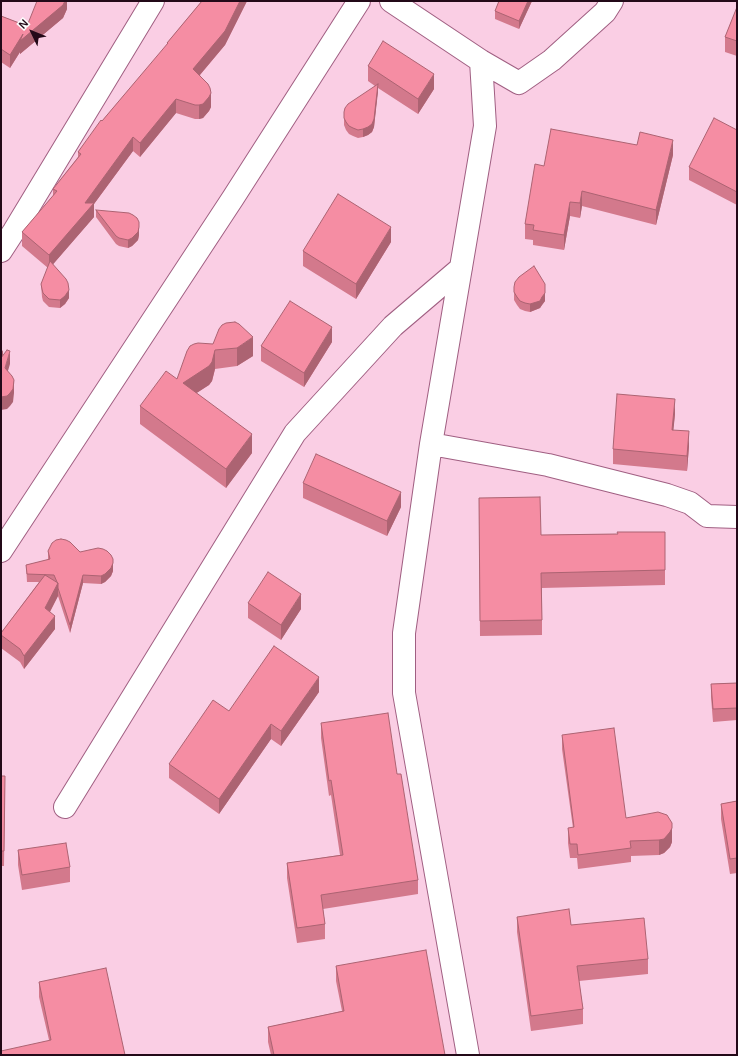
<!DOCTYPE html>
<style>
body{margin:0}
#map{position:relative;width:738px;height:1056px;overflow:hidden;background:#facee4;font-family:Helvetica,sans-serif}
canvas{display:block}
.frame{position:absolute;inset:0;border:2px solid #230918;pointer-events:none}
.north{position:absolute;left:12px;top:12px;width:40px;height:40px;-webkit-text-stroke:3px #fdfdfd;paint-order:stroke;rotate:313deg;font-size:11px;font-weight:700;line-height:16px;text-align:center;color:#230918}
.north::after{content:'';display:block;margin:auto;width:14px;height:18px;background:#230918;clip-path:polygon(50% 0,100% 100%,50% 72%,0 100%)}
</style>
<div id="map">
<canvas width="738" height="1056"></canvas>
<div class="frame"></div>
<div class="north">N</div>
</div>
<script>
const ctx = document.querySelector('canvas').getContext('2d');
ctx.lineJoin = 'round';
function toPath(rows) {
  const path = new Path2D();
  for (const r of rows) {
    path.moveTo(r[0], r[1]);
    for (let i = 2; i < r.length; i += 2) path.lineTo(r[i], r[i + 1]);
  }
  return path;
}
function trace(path, color, width, dash) {
  ctx.strokeStyle = color;
  ctx.lineWidth = width;
  ctx.lineCap = dash ? 'butt' : 'round';
  ctx.setLineDash(dash || []);
  ctx.stroke(path);
}
function fill(path, color) {
  ctx.fillStyle = color;
  ctx.fill(path, 'evenodd');
}
const street = toPath([
 [391,1,481,61,519,83,552,60,605,12,612,1],
 [1,251,14,231,153,1],
 [431,444,548,465,667,495,690,503,707,516,737,517],
 [1,551,233,198,359,1],
 [65,807,295,433,393,326,461,268],
 [468,1055,404,693,404,633,431,444,485,126,481,61]
]);
trace(street, '#a05f82', 24);
trace(street, '#fff', 22);
fill(toPath([
 [67,1,67,9,63,18,20,54,20,52,10,68,1,62,1,16,27,26],
 [202,1,247,1,225,45,200,75,211,107,209,111,203,118,199,119,195,119,176,113,140,157,133,151,94,204,94,217,53,264,69,298,65,304,60,308,49,307,43,301,42,297,41,284,48,268,22,246,22,232,53,196,53,189,78,157,78,152,102,121,167,45,167,43],
 [499,1,532,1,519,29,495,19,495,11],
 [737,7,737,56,725,52,725,37],
 [368,66,434,89,418,114,378,88,374,127,372,132,368,135,363,137,358,138,353,136,349,134,346,130,344,125,344,112,375,86,368,81],
 [737,130,737,205,689,180,689,167],
 [673,155,656,225,582,206,580,218,570,216,564,250,533,245,533,240,525,239,525,224,544,166],
 [96,210,139,235,138,240,132,246,128,248,119,246,116,244,96,217],
 [391,242,356,299,303,266,303,251],
 [514,287,545,301,542,305,540,308,530,312,525,311,520,309,517,305,514,300],
 [222,325,253,356,237,366,215,369,212,381,209,385,196,393,252,453,226,488,140,424,140,406,177,379,213,344],
 [332,342,304,387,261,361,261,346],
 [675,414,673,430,689,446,687,471,613,464,613,449],
 [303,483,401,507,387,536,303,498],
 [479,498,541,535,618,534,665,532,665,585,542,588,542,635,480,636],
 [48,551,80,552,113,571,111,576,105,582,101,584,83,583,70,633,58,596,50,612,55,629,24,669,20,662,1,648,1,633,39,582,27,582,26,565,48,560],
 [248,603,301,609,281,640,248,618],
 [737,683,737,720,713,722,711,697,711,684],
 [319,692,281,746,271,739,219,814,169,778,169,764,229,711],
 [321,723,397,774,418,880,418,894,323,909,325,924,325,939,297,943,287,878,287,863,340,855,331,795,329,796,321,738],
 [562,735,626,818,672,842,670,847,664,853,659,855,631,856,631,862,578,869,577,858,570,858,568,843,568,828,573,828,562,749],
 [1,776,5,791,4,866,1,866],
 [737,801,737,873,730,874,721,819,721,804],
 [18,850,70,867,70,882,22,890,18,865],
 [517,917,571,925,648,959,648,974,579,981,583,1009,583,1024,531,1031,517,932],
 [336,966,445,1055,271,1055,268,1042,268,1027,342,1011,336,981],
 [39,982,125,1055,49,1040,39,997]
]), '#d3798c');
fill(toPath([
 [65,1,67,1,67,9,63,18,20,54,20,52,10,68,10,55,23,34],
 [240,1,247,1,225,45,193,83,193,69],
 [528,1,532,1,519,29,519,21],
 [434,74,434,89,418,114,418,99],
 [378,84,378,92,374,127,372,132,368,135,363,137,363,129],
 [211,93,211,107,209,111,203,118,199,119,199,105],
 [176,99,176,113,140,157,140,143],
 [133,137,133,151,94,204,94,217,49,269,49,255,85,203],
 [673,140,673,155,656,225,656,210],
 [582,191,582,206,580,218,580,203],
 [570,202,570,216,564,250,564,235],
 [139,227,139,235,138,240,132,246,128,248,128,240],
 [391,227,391,242,356,299,356,284],
 [545,284,545,301,542,305,540,308,530,312,530,304],
 [69,290,69,298,65,304,60,308,60,300],
 [332,327,332,342,304,387,304,373],
 [253,337,253,356,237,366,237,348],
 [3,350,3,363,1,366,1,353],
 [215,350,215,369,212,381,209,385,183,402,183,383],
 [10,351,10,364,5,381,5,368],
 [14,380,14,393,13,402,10,406,7,409,1,410,1,397],
 [675,399,675,414,672,445,672,430],
 [689,431,689,446,687,471,687,456],
 [252,434,252,453,226,488,226,469],
 [401,492,401,507,387,536,387,521],
 [113,563,113,571,111,576,105,582,101,584,101,576],
 [83,575,83,583,70,633,70,625],
 [58,583,58,596,45,621,45,608],
 [301,594,301,609,281,640,281,625],
 [55,616,55,629,24,669,24,656],
 [319,677,319,692,281,746,281,731],
 [271,724,271,739,219,814,219,799],
 [672,828,672,842,670,847,664,853,659,855,659,840]
]), '#ac6372');
const building = toPath([
 [37,1,65,1,63,5,20,41,23,34,10,55,1,49,1,16,27,26,37,1],
 [202,1,240,1,225,31,193,69,208,84,210,88,211,93,209,97,203,104,199,105,195,105,176,99,140,143,133,137,85,203,94,203,49,255,22,232,57,191,53,189,81,154,78,152,101,120,102,121,168,43,167,43,202,1],
 [499,1,528,1,519,21,495,11,499,1],
 [737,7,737,41,725,37,737,7],
 [383,41,434,74,418,99,368,66,383,41],
 [378,84,374,119,372,124,368,127,363,129,358,130,353,128,349,126,346,122,344,118,344,112,345,108,348,104,378,84],
 [714,118,737,130,737,192,689,167,714,118],
 [551,129,637,145,640,132,673,140,656,210,582,191,580,203,570,202,564,235,533,230,534,225,525,224,535,164,544,166,551,129],
 [338,194,391,227,356,284,303,251,338,194],
 [96,210,129,213,133,215,137,218,139,222,139,227,138,232,132,238,128,240,119,238,116,236,96,210],
 [50,261,66,279,68,283,69,290,65,296,60,300,49,299,43,293,42,289,41,284,50,261],
 [534,266,545,284,545,293,542,297,540,301,530,304,525,303,520,301,517,297,514,292,514,287,515,282,519,277,534,266],
 [290,301,332,327,304,373,261,346,290,301],
 [235,322,239,324,253,337,237,348,215,350,212,362,209,366,183,383,252,434,226,469,140,406,166,371,177,379,187,351,190,346,194,344,198,343,213,344,219,329,222,325,226,323,235,322],
 [7,350,10,351,5,368,12,376,14,380,13,389,10,393,7,396,1,397,1,358,7,350],
 [617,394,675,399,672,430,689,431,687,456,613,449,617,394],
 [316,454,401,492,387,521,303,483,316,454],
 [540,497,541,535,618,534,617,532,665,532,665,570,541,573,542,620,480,621,479,498,540,497],
 [61,539,66,540,70,542,80,552,98,548,103,549,107,551,111,555,113,559,113,563,111,568,105,574,101,576,83,575,70,625,58,588,58,583,57,582,54,575,27,574,26,565,50,559,48,551,52,543,56,540,61,539],
 [268,572,301,594,281,625,248,603,268,572],
 [45,575,58,583,45,608,55,616,24,656,20,649,1,635,1,633,45,575],
 [274,646,319,677,281,731,271,724,219,799,169,764,213,700,229,711,274,646],
 [737,683,737,708,713,709,711,684,737,683],
 [388,713,397,774,401,774,418,880,321,895,325,924,297,928,287,863,343,855,331,780,329,781,321,723,388,713],
 [614,728,626,818,658,812,667,815,672,823,672,828,670,832,664,839,659,840,630,841,631,848,578,855,577,844,570,844,568,828,574,827,562,735,614,728],
 [1,776,5,776,4,851,1,851,1,776],
 [737,801,737,858,730,859,721,804,737,801],
 [66,843,70,867,22,875,18,850,66,843],
 [569,909,571,925,644,918,648,959,577,966,583,1009,531,1016,517,917,569,909],
 [426,950,445,1055,274,1055,268,1027,344,1011,336,966,426,950],
 [106,968,125,1055,1,1055,1,1051,51,1040,39,982,106,968]
]);
fill(building, '#f58da3');
trace(building, '#ac6372', 1);
</script>
